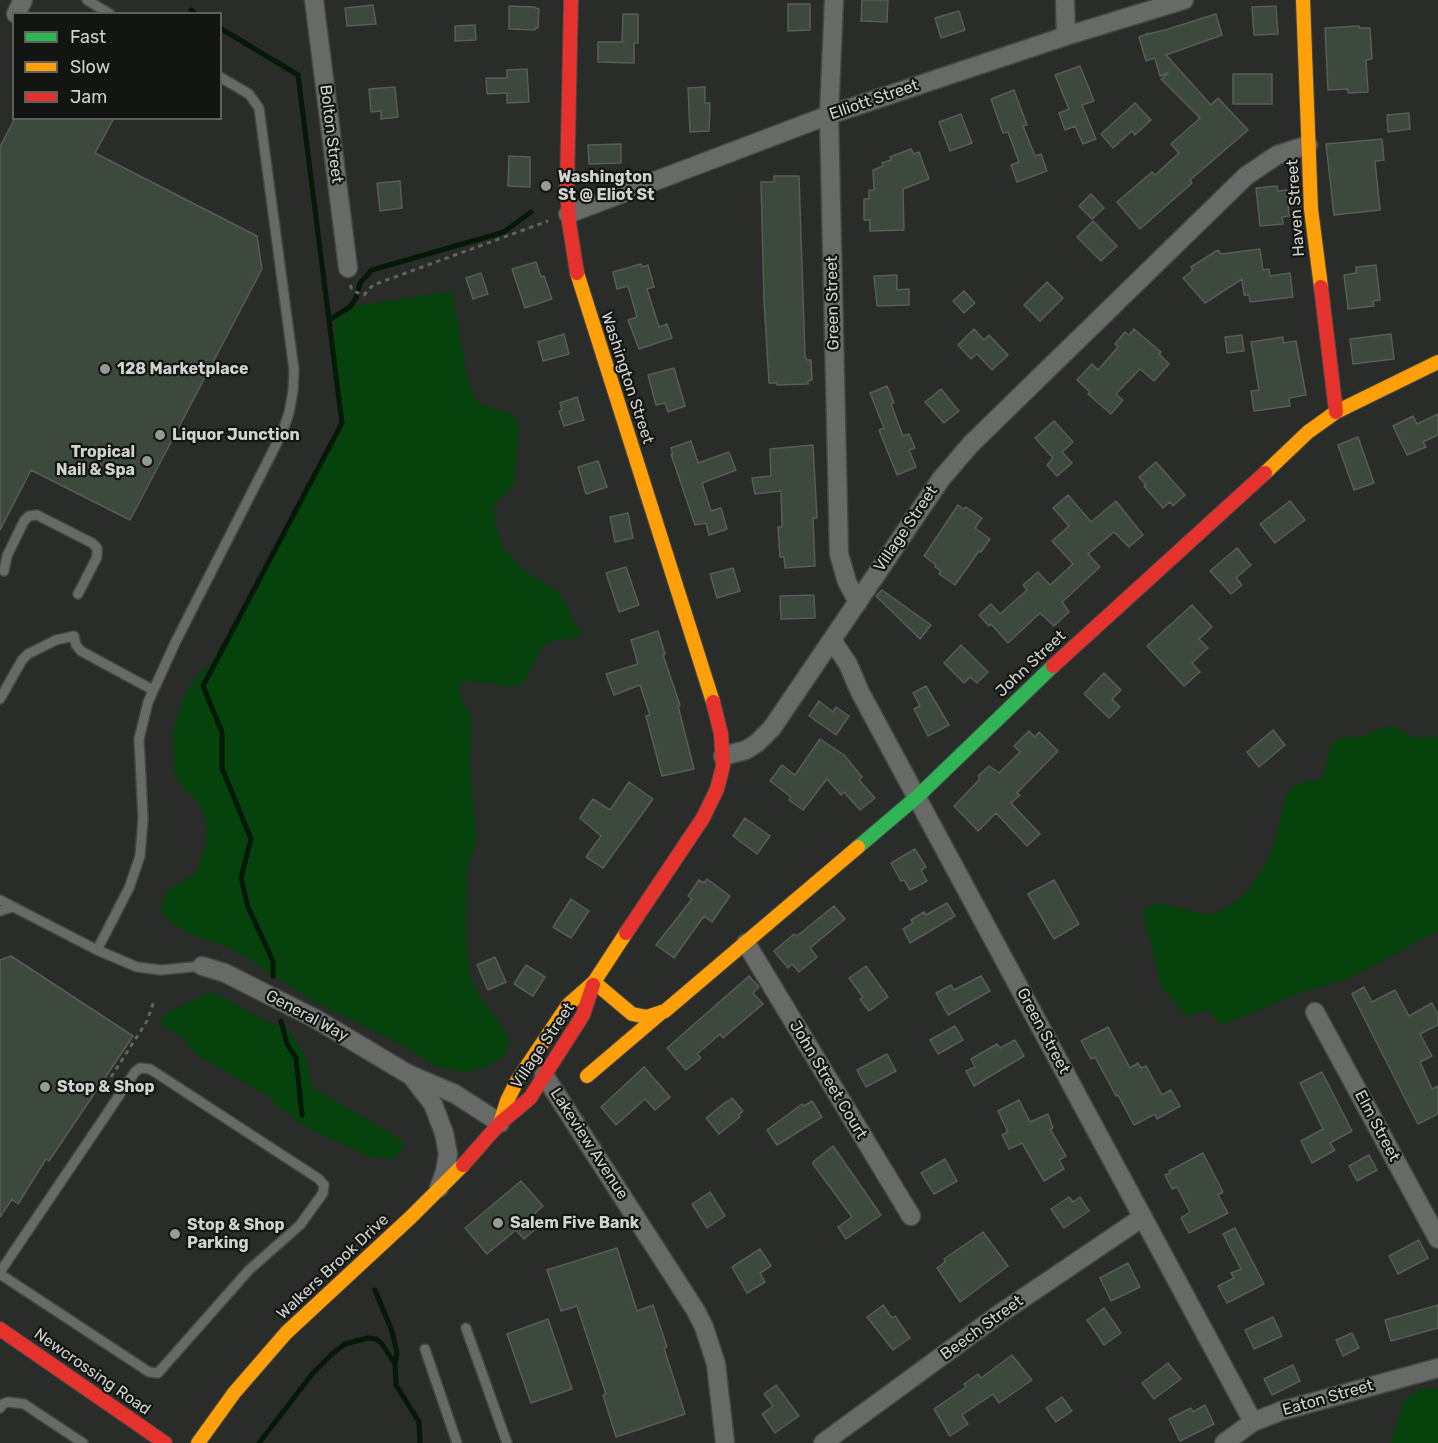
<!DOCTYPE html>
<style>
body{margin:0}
#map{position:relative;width:1438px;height:1443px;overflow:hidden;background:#292c29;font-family:Rubik,sans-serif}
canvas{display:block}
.legend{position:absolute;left:12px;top:12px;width:210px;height:108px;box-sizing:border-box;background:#121512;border:2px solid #5e615e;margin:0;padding:8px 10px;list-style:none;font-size:18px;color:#d0d3d0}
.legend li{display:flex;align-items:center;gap:12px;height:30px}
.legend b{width:30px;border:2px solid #5e615e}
</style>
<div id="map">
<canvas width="1438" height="1443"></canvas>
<ul class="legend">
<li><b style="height:8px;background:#30b455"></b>Fast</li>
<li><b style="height:8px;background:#ff9f0a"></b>Slow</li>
<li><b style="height:8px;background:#e5322d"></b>Jam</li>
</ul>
</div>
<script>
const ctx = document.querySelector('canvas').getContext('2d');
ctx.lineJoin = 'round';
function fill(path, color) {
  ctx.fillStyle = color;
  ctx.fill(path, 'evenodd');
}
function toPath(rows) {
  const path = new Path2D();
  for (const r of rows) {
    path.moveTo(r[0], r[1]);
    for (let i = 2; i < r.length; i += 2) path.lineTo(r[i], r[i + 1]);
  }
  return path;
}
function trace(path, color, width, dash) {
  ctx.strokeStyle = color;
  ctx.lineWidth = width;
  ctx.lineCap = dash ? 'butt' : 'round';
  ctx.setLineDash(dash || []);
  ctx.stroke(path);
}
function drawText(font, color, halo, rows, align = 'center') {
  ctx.font = font + ' Rubik,sans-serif';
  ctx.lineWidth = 4.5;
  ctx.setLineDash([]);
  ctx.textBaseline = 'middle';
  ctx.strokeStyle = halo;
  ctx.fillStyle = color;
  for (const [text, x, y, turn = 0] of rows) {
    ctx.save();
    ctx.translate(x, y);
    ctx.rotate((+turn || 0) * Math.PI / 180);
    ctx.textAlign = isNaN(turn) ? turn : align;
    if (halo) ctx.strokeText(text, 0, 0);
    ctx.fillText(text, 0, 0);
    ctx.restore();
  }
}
fill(toPath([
 [452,291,466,370,474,396,480,404,506,412,515,417,519,425,515,483,497,501,494,509,495,522,502,547,523,570,554,588,566,603,572,620,577,627,582,630,578,638,552,641,542,648,527,678,521,684,512,687,471,681,463,681,459,688,463,705,470,711,472,717,470,767,477,838,467,873,466,932,470,974,478,994,506,1032,508,1039,508,1046,503,1057,485,1068,464,1072,437,1067,404,1046,315,1002,263,969,254,962,228,947,199,938,188,933,173,923,165,917,161,910,165,892,195,874,206,845,207,824,200,805,176,779,174,769,173,733,181,704,193,681,211,662,230,632,341,424,337,404,334,342,335,325,341,308],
 [1394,726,1415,738,1438,737,1438,931,1348,979,1300,993,1233,1021,1223,1024,1217,1021,1209,1011,1197,1012,1192,1016,1186,1016,1161,986,1152,950,1151,940,1144,922,1144,909,1158,903,1203,914,1214,914,1235,902,1246,893,1266,863,1275,840,1286,796,1292,787,1303,782,1323,778,1332,742,1342,738,1365,736,1381,728],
 [208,993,217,994,270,1023,285,1028,292,1034,305,1055,313,1088,396,1136,404,1144,401,1151,392,1160,367,1156,306,1127,295,1120,289,1113,278,1108,271,1098,200,1057,180,1036,162,1025,160,1020,169,1012],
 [1423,1389,1438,1389,1438,1443,1391,1443,1403,1403,1414,1393]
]), '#06420c');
trace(toPath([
 [191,10,196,14],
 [220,28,298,75,342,423,203,686,222,732,222,768,251,839,241,878,248,907,273,961,273,976],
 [329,320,350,307,356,298,360,283,372,270,504,232,531,212],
 [281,1021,287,1044,296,1058,302,1115],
 [375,1290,392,1331,397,1353,395,1364],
 [259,1443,313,1373,332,1354,345,1344,368,1338,376,1339,382,1344,395,1364,396,1385,419,1422,420,1443]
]), '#061807', 5);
const building = toPath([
 [862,0,888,0,887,22,861,21,862,0],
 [788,4,810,4,810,30,788,31,788,4],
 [373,5,376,24,347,26,345,8,373,5],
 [509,6,535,7,535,8,539,9,538,28,535,28,535,30,509,29,509,6],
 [1276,6,1278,34,1254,35,1252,7,1276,6],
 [959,11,965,30,941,38,935,18,959,11],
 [623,14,638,14,638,43,634,43,634,63,598,62,598,42,624,42,622,42,623,14],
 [1216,14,1222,35,1166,55,1211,105,1218,98,1248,130,1190,180,1192,183,1140,229,1117,202,1152,172,1155,175,1179,153,1171,144,1200,118,1161,79,1168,73,1160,76,1155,58,1146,61,1139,37,1147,34,1147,33,1148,34,1165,30,1216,14],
 [475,25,476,40,455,41,455,26,475,25],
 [1359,26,1359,28,1370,28,1372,59,1366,60,1368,92,1348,93,1348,89,1328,90,1325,28,1359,26],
 [1080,66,1094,101,1082,105,1096,139,1083,144,1075,126,1065,130,1059,113,1069,109,1055,75,1080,66],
 [527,69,529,102,507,103,507,93,487,94,486,78,507,78,507,70,527,69],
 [1233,74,1272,74,1272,104,1233,104,1233,74],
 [395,87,398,117,381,119,381,111,371,112,369,89,395,87],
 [705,87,705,103,710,103,709,131,690,132,688,88,705,87],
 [1014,90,1027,125,1023,126,1035,156,1041,154,1047,171,1017,182,1011,165,1019,162,1008,132,1003,133,991,99,1014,90],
 [1135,103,1151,120,1135,135,1132,131,1113,148,1101,134,1135,103],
 [1409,113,1410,129,1388,132,1387,115,1409,113],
 [961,114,972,143,950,151,939,122,961,114],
 [15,118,114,118,95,153,257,236,262,269,130,520,31,470,0,530,0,147,15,118],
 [1382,139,1384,160,1375,161,1380,210,1334,215,1326,144,1382,139],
 [621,144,621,163,589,164,588,145,621,144],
 [911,149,914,154,919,152,929,179,903,189,904,230,870,231,870,220,864,220,864,199,869,199,869,190,874,190,873,170,883,166,882,163,891,160,890,157,911,149],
 [509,156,530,157,530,187,508,186,509,156],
 [774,176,799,176,805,356,807,360,811,360,812,380,808,381,808,384,777,385,777,383,769,383,764,300,761,182,774,182,774,176],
 [400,181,402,208,380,211,377,183,400,181],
 [1277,186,1278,191,1287,190,1289,216,1282,217,1283,224,1260,226,1256,188,1277,186],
 [1091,194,1104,208,1092,219,1079,206,1091,194],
 [1093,221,1117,246,1101,261,1077,237,1093,221],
 [1260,249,1263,270,1269,269,1270,276,1290,273,1293,297,1250,302,1249,295,1244,295,1242,279,1205,303,1183,278,1193,270,1191,267,1218,250,1221,254,1260,249],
 [536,262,541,277,544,276,552,299,525,308,512,269,536,262],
 [641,264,642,267,648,265,654,287,647,289,659,327,667,324,672,338,639,349,628,320,637,317,628,286,617,289,613,272,641,264],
 [1376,265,1380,300,1373,301,1374,306,1348,309,1344,275,1356,273,1356,267,1376,265],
 [481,273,488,294,473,299,466,278,481,273],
 [897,275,897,290,909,289,909,305,877,306,874,276,897,275],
 [1047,282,1063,298,1040,321,1024,305,1047,282],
 [964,291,975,303,964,313,953,301,964,291],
 [974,329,984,340,989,335,1008,355,992,370,977,354,971,359,958,345,974,329],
 [1134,329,1161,352,1159,354,1169,364,1154,381,1140,369,1116,394,1123,400,1111,414,1088,394,1090,392,1077,380,1092,364,1098,370,1118,347,1115,344,1125,332,1129,335,1134,329],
 [564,334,569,354,543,361,538,342,564,334],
 [1391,334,1394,359,1353,364,1350,339,1391,334],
 [1242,335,1244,351,1227,353,1225,337,1242,335],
 [1283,337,1283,343,1296,341,1306,395,1289,398,1290,406,1254,411,1251,391,1259,390,1251,342,1283,337],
 [674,368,685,406,668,412,665,403,656,405,648,375,674,368],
 [887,386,894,403,891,404,903,436,909,434,915,448,909,450,916,467,897,475,879,430,884,428,870,393,887,386],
 [941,389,959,411,944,423,925,402,941,389],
 [577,397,584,420,564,426,559,411,562,410,560,403,577,397],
 [1438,414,1438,435,1423,442,1426,447,1407,455,1393,426,1413,416,1417,424,1438,414],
 [1054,421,1073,442,1062,452,1072,463,1057,476,1047,465,1053,458,1035,438,1054,421],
 [1358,437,1374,483,1354,490,1338,445,1358,437],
 [691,441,698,463,729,452,736,470,702,483,711,511,721,508,727,529,709,535,706,523,695,525,671,454,673,454,671,448,691,441],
 [813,445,817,518,813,518,815,566,785,568,784,557,780,557,778,527,782,527,781,491,755,494,752,478,771,476,770,449,813,445],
 [598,461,607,487,586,494,578,467,598,461],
 [1156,462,1185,495,1173,506,1170,502,1163,508,1144,486,1146,485,1139,477,1156,462],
 [1068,495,1091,522,1116,501,1143,535,1129,547,1114,532,1088,554,1100,567,1062,602,1069,612,1054,626,1040,613,1008,643,991,624,989,626,979,615,991,604,1000,614,1027,590,1023,585,1038,572,1050,585,1073,564,1052,541,1069,526,1053,508,1068,495],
 [1290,501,1305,520,1275,543,1260,524,1290,501],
 [958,505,964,509,966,507,982,518,975,528,990,539,981,552,979,551,955,585,939,574,941,571,935,567,936,565,924,556,958,505],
 [628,513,633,538,615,542,610,517,628,513],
 [1237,548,1251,565,1236,578,1242,585,1231,594,1210,571,1237,548],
 [626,567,639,605,619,612,606,573,626,567],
 [733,568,740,591,717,598,710,574,733,568],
 [882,590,931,625,920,639,876,596,882,590],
 [814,595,815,618,781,619,780,596,814,595],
 [1192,605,1212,627,1199,639,1208,648,1192,663,1200,672,1184,686,1147,646,1192,605],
 [658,631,665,654,663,655,680,705,678,706,694,769,662,776,646,716,650,715,640,685,614,695,606,674,638,664,631,640,658,631],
 [961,645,988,672,977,683,970,677,964,683,944,663,961,645],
 [1104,673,1121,690,1112,699,1120,707,1109,718,1084,694,1104,673],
 [926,686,949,725,928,736,914,709,920,706,913,693,926,686],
 [819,701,833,712,836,707,849,716,836,735,809,716,819,701],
 [1273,730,1285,745,1259,767,1247,752,1273,730],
 [1029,731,1035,737,1039,732,1058,751,1017,793,1020,795,1011,803,1040,834,1027,846,996,813,978,831,954,806,980,779,978,776,989,766,999,773,1020,752,1014,746,1029,731],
 [820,739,844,755,862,777,859,780,875,798,860,810,844,792,841,795,827,779,803,810,789,800,791,797,770,781,782,765,795,775,820,739],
 [629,782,653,799,603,868,586,857,601,836,580,818,593,799,610,810,629,782],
 [745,818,770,836,757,854,733,836,745,818],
 [915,849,926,867,921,870,927,881,910,890,904,880,901,881,891,863,915,849],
 [707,879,730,896,712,922,704,916,674,958,656,945,692,899,688,896,699,880,704,883,707,879],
 [1054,880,1079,924,1054,939,1028,894,1054,880],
 [571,899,589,911,571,938,553,927,571,899],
 [947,903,955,916,910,943,903,929,913,923,911,920,924,912,926,915,947,903],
 [834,906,845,919,810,948,817,957,799,972,792,964,788,968,774,951,794,934,797,936,834,906],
 [11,956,133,1036,49,1161,46,1159,18,1204,12,1199,0,1217,0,960,11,956],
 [495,957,506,982,488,990,477,965,495,957],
 [526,965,545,977,533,996,514,984,526,965],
 [866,966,888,997,869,1011,860,999,863,997,849,978,866,966],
 [749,976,759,987,753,993,763,1004,723,1038,720,1034,697,1054,701,1058,686,1070,667,1048,749,976],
 [981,976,990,991,948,1015,936,993,951,985,954,990,981,976],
 [1364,987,1372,1002,1395,990,1409,1016,1432,1003,1438,1015,1438,1025,1420,1034,1432,1056,1420,1062,1432,1089,1438,1086,1438,1114,1418,1124,1352,994,1364,987],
 [955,1026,963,1040,938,1054,930,1040,955,1026],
 [1108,1027,1130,1068,1138,1063,1141,1068,1146,1066,1162,1095,1171,1090,1180,1106,1157,1119,1155,1114,1134,1125,1118,1095,1116,1096,1095,1057,1091,1059,1081,1041,1108,1027],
 [1015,1040,1024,1056,974,1086,966,1071,975,1067,971,1059,997,1044,1000,1048,1015,1040],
 [887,1054,896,1071,866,1087,857,1070,887,1054],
 [644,1067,670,1097,655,1110,645,1099,616,1125,601,1107,644,1067],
 [1322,1072,1352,1131,1330,1143,1335,1150,1312,1163,1301,1141,1323,1129,1300,1083,1322,1072],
 [732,1098,743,1111,739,1115,740,1117,719,1134,706,1118,727,1101,728,1102,732,1098],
 [1019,1100,1030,1122,1048,1114,1053,1128,1050,1129,1066,1156,1059,1160,1064,1169,1044,1181,1022,1143,1009,1149,1002,1135,1008,1132,998,1111,1019,1100],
 [812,1101,822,1117,777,1145,767,1130,802,1104,804,1106,812,1101],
 [833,1146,881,1215,846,1239,838,1227,852,1217,813,1164,813,1162,833,1146],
 [1203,1153,1223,1192,1218,1195,1228,1213,1189,1233,1181,1218,1190,1212,1177,1187,1172,1189,1165,1175,1170,1173,1169,1171,1203,1153],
 [1369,1155,1377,1170,1357,1181,1349,1166,1369,1155],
 [945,1159,957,1181,934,1194,921,1173,945,1159],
 [521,1181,543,1206,531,1217,539,1226,524,1239,516,1230,487,1254,465,1228,521,1181],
 [710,1192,725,1216,707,1228,692,1204,710,1192],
 [1069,1197,1073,1202,1080,1197,1089,1211,1064,1228,1051,1209,1069,1197],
 [1235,1228,1264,1284,1227,1303,1218,1286,1234,1278,1231,1273,1241,1269,1223,1234,1235,1228],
 [983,1232,1008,1266,960,1302,937,1268,945,1262,944,1259,983,1232],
 [1419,1240,1428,1258,1398,1274,1389,1256,1419,1240],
 [617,1248,637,1311,653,1305,667,1347,664,1348,685,1414,616,1437,603,1395,606,1394,577,1306,561,1311,547,1270,617,1248],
 [760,1249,771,1266,760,1273,765,1282,747,1293,732,1267,760,1249],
 [1128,1263,1140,1287,1111,1301,1100,1278,1128,1263],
 [883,1305,892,1318,895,1316,910,1338,893,1350,867,1317,883,1305],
 [1438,1305,1438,1328,1391,1341,1385,1320,1438,1305],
 [1104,1308,1121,1333,1104,1345,1087,1320,1104,1308],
 [1273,1317,1282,1336,1254,1349,1245,1330,1273,1317],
 [548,1319,572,1389,531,1403,507,1334,548,1319],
 [1352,1333,1359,1348,1343,1356,1336,1340,1352,1333],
 [1012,1355,1032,1380,999,1403,993,1394,962,1415,968,1424,950,1436,934,1409,966,1387,964,1384,978,1374,981,1378,1012,1355],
 [1168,1363,1181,1379,1154,1399,1142,1383,1168,1363],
 [1293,1365,1300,1381,1272,1395,1264,1379,1293,1365],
 [776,1385,799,1416,775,1433,762,1414,773,1406,764,1394,776,1385],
 [1062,1397,1072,1411,1056,1422,1046,1408,1062,1397],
 [1205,1405,1214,1424,1180,1441,1169,1419,1191,1408,1193,1412,1205,1405]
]);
fill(building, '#3c493c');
trace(building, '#595c59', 1.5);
const lane = toPath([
 [87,0,110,14],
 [4,571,7,556,24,521,29,516,37,515,92,543,97,548,97,557,78,594],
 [0,699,22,660,28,654,56,640,74,636,76,645,81,651,153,690],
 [0,900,97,950,137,967,161,970,202,966],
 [0,911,13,907],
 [97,950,129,888,140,856,143,819,139,739,148,702,176,641,282,433,289,413,293,391,294,370,259,108,249,94,220,77],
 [0,1272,135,1072,140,1068,150,1069,319,1179,324,1185,323,1193,300,1225,249,1270,158,1373,149,1372,0,1274],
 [466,1328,507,1443],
 [425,1349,457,1443],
 [0,1408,3,1404,8,1402,24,1404,83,1443]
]);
const street = toPath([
 [314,0,348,268],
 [834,0,829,115,839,554,847,582,858,602],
 [1065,0,1066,36],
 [16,14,23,0],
 [568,214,829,115,1066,36,1184,0],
 [832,640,848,664,860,692,1253,1422],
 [723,756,746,750,757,743,772,728,941,479,971,444,1246,176,1277,155,1308,145],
 [746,943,911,1216],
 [202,966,225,973,316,1019,408,1074,455,1094,500,1123],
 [1315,1012,1438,1239],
 [544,1075,696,1311,704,1327,716,1364,725,1443],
 [412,1077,433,1104,444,1133,448,1154,445,1172,439,1188],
 [823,1443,998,1315,1143,1217],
 [1224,1443,1253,1422,1281,1411,1438,1368]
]);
const fast = toPath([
 [858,847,918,796,1053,666]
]);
const slow = toPath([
 [1303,0,1311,209,1321,287],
 [577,273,713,702],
 [1265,473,1308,432,1336,412,1438,362],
 [594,982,632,1014,647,1017,665,1011,858,847],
 [587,1076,661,1013],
 [500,1123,507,1101,517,1081,568,1005,594,982,626,933],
 [198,1443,234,1393,286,1333,411,1217,463,1165]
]);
const jam = toPath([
 [571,0,567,186,569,222,577,273],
 [1321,287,1336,412],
 [1053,666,1265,473],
 [626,933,703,818,717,789,723,766,721,734,713,702],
 [463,1165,500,1123,530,1098,583,1015,593,985],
 [0,1329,165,1443]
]);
trace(lane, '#444744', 12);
trace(street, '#444744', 21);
trace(fast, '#444744', 16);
trace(slow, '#444744', 16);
trace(jam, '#444744', 16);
trace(toPath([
 [350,285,353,291,364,295,373,285,548,221],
 [111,1077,147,1021,154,1001]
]), '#616361', 3, [4.5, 4.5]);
trace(lane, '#686a67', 9);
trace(street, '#686a67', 18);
trace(fast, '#30b455', 14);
trace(slow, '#ff9f0a', 14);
trace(jam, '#e5322d', 14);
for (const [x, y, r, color] of [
 [546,186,6,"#969996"],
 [105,369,6,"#969996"],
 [160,435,6,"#969996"],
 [147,461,6,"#969996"],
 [45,1087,6,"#969996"],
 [498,1223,6,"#969996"],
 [175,1234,6,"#969996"]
]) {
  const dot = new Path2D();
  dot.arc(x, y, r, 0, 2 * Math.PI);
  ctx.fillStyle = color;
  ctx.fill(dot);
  trace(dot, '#121512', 2);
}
drawText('16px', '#d0d3d0', '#121512', [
 ["Elliott Street",874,100,-19],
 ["Bolton Street",331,134,83],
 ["Haven Street",1296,208,-94],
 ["Green Street",833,303,-91],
 ["Washington Street",627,378,72],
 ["Village Street",906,529,-56],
 ["John Street",1031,664,-43],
 ["General Way",307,1016,28],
 ["Green Street",1043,1031,62],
 ["Village Street",543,1046,-56],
 ["John Street Court",828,1080,59],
 ["Elm Street",1377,1126,62],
 ["Lakeview Avenue",589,1144,57],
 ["Walkers Brook Drive",333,1267,-43],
 ["Beech Street",982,1328,-36],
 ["Newcrossing Road",92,1372,35],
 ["Eaton Street",1328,1398,-16]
]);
drawText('bold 16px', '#d0d3d0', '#121512', [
 ["Washington",558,177],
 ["St @ Eliot St",558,195],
 ["128 Marketplace",117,369],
 ["Liquor Junction",172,435],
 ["Tropical",135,452,"right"],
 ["Nail & Spa",135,470,"right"],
 ["Stop & Shop",57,1087],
 ["Salem Five Bank",510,1223],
 ["Stop & Shop",187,1225],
 ["Parking",187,1243]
], 'left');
</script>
